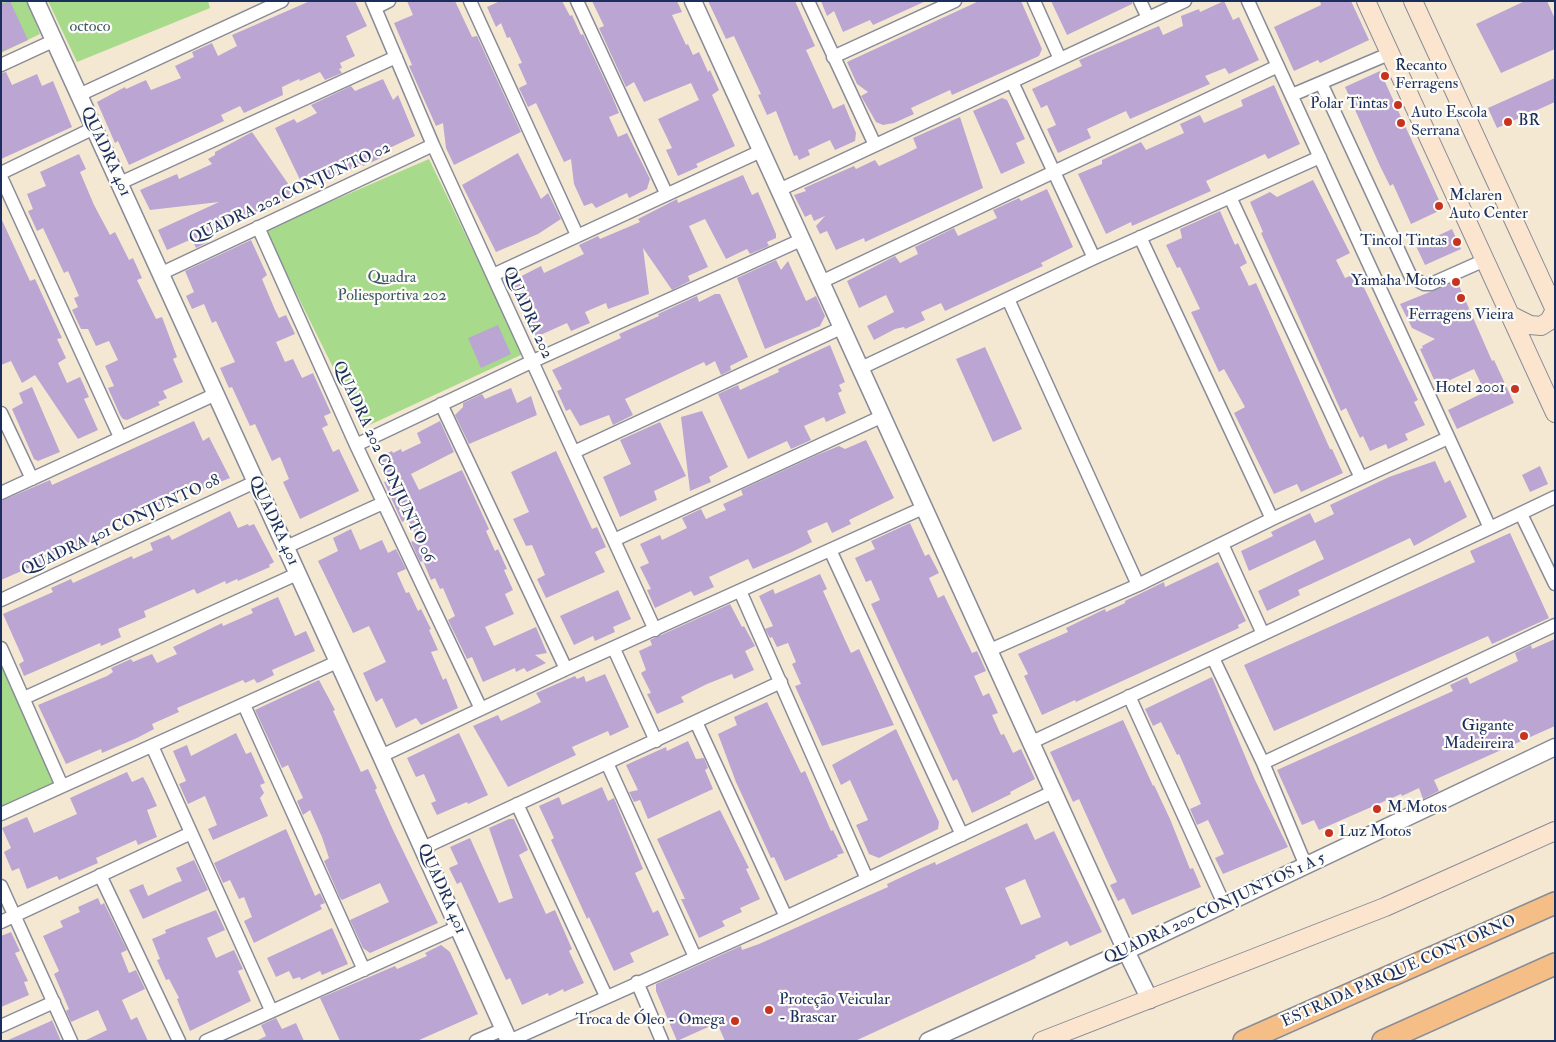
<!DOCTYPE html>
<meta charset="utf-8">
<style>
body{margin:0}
#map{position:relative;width:1556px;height:1042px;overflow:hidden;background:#f5e8d2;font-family:"IM FELL Double Pica",serif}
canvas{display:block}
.frame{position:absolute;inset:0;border:2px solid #1b2f5e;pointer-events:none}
</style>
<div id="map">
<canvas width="1556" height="1042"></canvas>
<div class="frame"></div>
</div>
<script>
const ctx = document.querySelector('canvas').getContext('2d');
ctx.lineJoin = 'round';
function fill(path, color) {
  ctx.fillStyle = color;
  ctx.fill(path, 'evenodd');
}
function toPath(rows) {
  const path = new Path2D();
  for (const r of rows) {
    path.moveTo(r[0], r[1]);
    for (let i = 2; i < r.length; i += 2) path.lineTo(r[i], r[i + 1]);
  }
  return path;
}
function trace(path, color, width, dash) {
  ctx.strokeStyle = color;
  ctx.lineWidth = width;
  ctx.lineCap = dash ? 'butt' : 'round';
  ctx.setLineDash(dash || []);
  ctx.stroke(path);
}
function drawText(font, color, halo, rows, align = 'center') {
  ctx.font = font + ' "IM FELL Double Pica",serif';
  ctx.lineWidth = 4.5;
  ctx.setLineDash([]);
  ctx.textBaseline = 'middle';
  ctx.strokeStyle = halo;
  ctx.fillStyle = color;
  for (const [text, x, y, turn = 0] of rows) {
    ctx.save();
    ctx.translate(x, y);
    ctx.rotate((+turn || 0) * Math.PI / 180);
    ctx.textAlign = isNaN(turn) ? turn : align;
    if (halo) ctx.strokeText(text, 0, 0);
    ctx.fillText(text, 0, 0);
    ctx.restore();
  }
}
fill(toPath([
 [1,1,27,1,40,34,1,53],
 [48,1,208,1,210,8,77,62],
 [429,159,523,354,363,428,265,230],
 [1,660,56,783,1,808]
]), '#a7db8b');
fill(toPath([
 [10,1,28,40,1,52,1,4],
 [310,1,355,1,367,26,346,36,355,56,340,63,342,68,339,69,342,73,325,80,320,72,300,81,299,79,282,87,283,95,244,113,240,106,221,115,224,121,129,165,118,141,115,143,97,102,125,87,126,89,146,80,151,90,181,78,175,66,194,57,192,52,212,43,218,56,237,46,232,35],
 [407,1,455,1,472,37,477,36,521,132,454,165,446,148,443,123,436,126,409,66,412,65,394,23,413,15],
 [500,1,562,1,570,16,572,15,581,35,583,34,612,96,619,113,609,117,618,137,627,133,650,179,647,189,629,198,627,193,596,208,592,203,584,206,574,184,571,159,564,162,536,103,528,107,519,88,527,84,518,64,522,63,510,37,507,38,501,23,496,27,487,7],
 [592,1,677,1,682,12,672,15,686,45,688,44,693,55,699,52,708,72,710,70,719,90,712,95,735,146,696,164,698,167,678,176,666,150,672,148,658,119,699,100,691,83,644,102,634,82,626,87,599,28,604,26],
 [708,1,795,1,815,46,806,50,833,109,844,104,856,133,855,141,835,150,830,140,808,150,810,155,799,160,797,155,794,156,776,111,767,115,758,95,761,94,734,36,726,39],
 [821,1,926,1,873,25,870,20,843,32,834,11,827,16],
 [979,1,1021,1,1042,49,1039,56,952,95,950,90,911,108,914,114,894,123,883,125,876,122,861,96,868,92,857,84,847,62],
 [1051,1,1132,1,1132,4,1067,35],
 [1224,1,1233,20,1239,17,1259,60,1229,74,1225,68,1205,76,1210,84,1130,119,1126,111,1087,129,1091,138,1058,153,1047,129,1056,125,1047,105,1041,108,1032,89,1082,66,1079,60,1159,26,1163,35,1183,26,1181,16,1199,9,1200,12],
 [1320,1,1351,1,1369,40,1320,63,1318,60,1294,71,1274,27,1321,5],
 [1525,1,1547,1,1555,19,1555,49,1501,73,1476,24],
 [1380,71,1443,209,1411,224,1393,184,1390,186,1380,166,1345,87],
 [6,72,12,85,37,74,42,86,53,81,72,127,1,159,1,73],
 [1555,78,1555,102,1497,128,1488,108],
 [383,79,393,100,398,95,415,136,381,152,383,157,363,166,362,164,305,190,275,128,294,119,297,123,317,113,311,105,351,86,355,91],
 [1274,85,1300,144,1268,159,1265,154,1219,175,1206,181,1211,191,1132,226,1131,222,1106,234,1078,174,1102,164,1102,160,1141,142,1146,150,1184,133,1180,124,1200,115,1204,123,1243,106,1241,100],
 [1002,98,1007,100,1025,139,1016,143,1025,163,1001,174,973,111],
 [960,117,983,188,865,242,864,238,836,250,827,231,820,234,816,226,825,216,814,221,811,214,805,217,794,195,806,191,804,188,854,166,856,169,875,160,879,166,903,155,917,148,913,138],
 [252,132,296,195,245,219,243,215,204,233,208,242,196,248,192,239,167,250,158,230,219,202,150,210,140,190,177,174,179,179,212,164,208,159,215,155,215,152],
 [518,153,541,199,548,193,561,219,538,234,496,252,462,185],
 [79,154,86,169,80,172,94,205,110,235,115,232,129,260,133,258,142,278,137,280,156,319,162,317,177,357,173,359,183,382,163,391,167,398,158,402,160,405,127,420,123,419,120,415,108,388,114,386,105,366,118,360,109,341,96,346,88,329,81,329,72,310,78,307,74,298,79,296,68,271,64,273,43,228,37,231,28,211,33,209,27,194,46,186,40,172],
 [743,175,752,195,758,192,776,234,776,238,767,242,769,246,750,254,747,249,726,259,705,219,689,226,708,267,688,276,690,281,672,290,643,248,649,294,608,309,606,303,585,312,590,323,571,331,567,323,536,337,529,321,535,318,526,299,517,303,508,283,541,266,544,273,584,254,579,245,598,236,600,239,640,222,638,219,677,199,678,203],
 [1313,180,1350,253,1336,260,1345,278,1357,273,1418,400,1414,402,1425,425,1405,434,1408,440,1388,449,1386,444,1370,451,1363,436,1360,438,1346,408,1341,411,1261,233,1263,232,1250,202,1270,192,1277,197],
 [1047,189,1073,247,1041,263,1043,266,945,311,941,303,921,312,925,320,905,329,904,327,895,329,874,340,867,326,894,312,886,295,859,308,847,281,895,256,900,263,918,254,915,247,954,228,958,236,997,218,993,210,1019,198,1021,201],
 [1220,211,1235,245,1238,243,1247,263,1240,267,1249,286,1256,283,1330,449,1332,449,1343,473,1301,492,1297,484,1274,494,1234,413,1245,407,1224,369,1219,372,1191,312,1200,309,1180,267,1177,268,1166,245,1182,238,1180,229],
 [1,218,30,281,35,279,62,338,57,339,66,358,58,363,67,383,80,377,89,397,84,399,98,430,78,439,35,375,22,383,11,361,1,365],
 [1452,229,1461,249,1425,265,1416,246],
 [251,240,267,275,262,279,275,310,279,318,286,315,295,334,276,342,285,362,293,359,302,378,313,373,331,413,324,416,328,425,322,428,333,452,339,449,359,491,300,519,283,482,289,479,280,457,272,461,255,424,250,426,232,387,229,388,220,368,235,362,216,321,212,323,204,304,192,309,186,296,194,292,185,271],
 [776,260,781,270,788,261,806,301,816,296,825,316,820,326,765,349,737,278],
 [1457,281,1492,361,1494,360,1514,403,1457,429,1448,410,1485,392,1474,369,1437,386,1420,349,1423,348,1422,346,1435,339,1412,328,1400,304],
 [715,294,720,294,748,357,730,366,731,370,721,375,715,361,706,366,704,362,625,399,633,415,613,425,609,415,580,426,570,409,566,411,557,391,562,389,552,370,621,338,619,334,659,316,658,314,697,296,699,302],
 [498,325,511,354,481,368,468,338],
 [830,345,845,382,839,385,842,391,838,393,846,413,826,422,824,417,804,426,811,440,791,449,787,441,748,459,718,394,738,385,740,390,779,372,778,369],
 [985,347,1022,429,993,442,956,359],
 [32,387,60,452,38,461,34,459,12,409,23,403,19,393],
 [511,388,517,403,531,396,537,415,469,444,455,415,463,407,463,403,482,394,485,399],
 [702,411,728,467,709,477,711,482,690,491,681,417],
 [194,421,203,441,209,437,230,478,197,491,194,485,174,494,176,498,149,510,148,508,96,532,100,539,41,566,40,563,1,580,1,501,50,480,52,485],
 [440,421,454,452,411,474,419,490,462,470,489,529,486,531,495,551,498,549,507,569,504,570,513,590,505,594,514,614,485,627,494,646,536,627,547,653,535,655,546,663,527,672,524,668,516,672,515,668,483,682,472,657,467,659,448,620,455,616,443,588,440,589,435,578,431,580,423,561,420,562,411,542,417,539,408,519,402,522,384,482,390,480,379,457,392,451,393,453,401,449,402,452,421,443,417,433],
 [660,422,686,476,654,491,657,500,620,517,603,477,631,464,620,440],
 [866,440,894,498,849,520,851,524,832,533,827,522,807,531,812,542,792,552,753,569,748,559,709,577,714,587,694,596,691,591,655,608,647,590,651,589,640,567,649,563,640,544,660,535,662,540,687,528,682,518,701,509,706,519,726,510,723,504,743,495,741,490,817,455,839,446,845,449],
 [556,451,592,529,597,527,606,547,595,552,605,572,546,598,537,579,545,575,532,545,526,546,513,519,529,512,511,472],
 [1435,461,1445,483,1450,480,1467,517,1414,546,1410,538,1322,579,1298,590,1300,595,1267,611,1258,591,1324,559,1315,540,1249,571,1241,551,1273,536,1271,532,1310,513,1315,523,1334,514,1330,505,1389,477],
 [1540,466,1548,484,1530,492,1522,475],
 [230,511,238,528,248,524,249,526,254,524,274,562,269,565,270,567,238,581,237,579,226,584,225,581,197,594,194,589,144,611,146,617,118,629,121,637,101,646,100,643,24,676,19,664,24,661,3,614,53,592,51,588,71,579,73,583,132,556,133,559,153,550,150,543,169,535,172,540],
 [910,523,925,556,929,554,939,573,929,578,938,598,944,595,972,653,977,651,986,671,974,676,983,696,989,693,998,713,992,715,1001,735,1004,734,1013,753,1021,749,1035,779,1010,792,1011,794,972,813,957,779,953,781,871,604,880,600,871,580,866,582,855,558,875,549,871,541],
 [351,529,360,550,382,540,388,553,396,549,406,569,397,573,406,593,409,592,418,611,421,609,431,629,429,630,438,650,431,652,443,680,446,678,458,708,421,725,416,718,396,728,382,698,376,702,363,673,386,662,369,626,353,633,318,561,338,551,333,538],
 [1510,533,1549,618,1492,644,1488,636,1274,731,1244,665,1475,562,1470,551],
 [1218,562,1246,621,1238,625,1239,628,1076,702,1075,700,1042,715,1024,676,1028,674,1018,654,1068,632,1066,628,1105,609,1106,612,1125,603,1125,601,1164,582,1165,587],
 [820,574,827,589,823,591,845,640,851,653,859,649,894,725,822,746,795,686,801,684,792,664,796,662,788,643,777,647,772,637,770,638,765,629,773,626,759,596,773,589,775,594],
 [618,590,631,619,613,627,615,632,595,641,593,636,574,645,560,616],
 [278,597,295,636,306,631,315,651,272,670,274,675,260,682,257,683,254,679,245,683,243,680,177,708,179,712,152,724,154,729,137,738,102,753,101,749,66,764,38,705,107,676,113,672,111,668,131,659,133,662,152,654,157,663,177,654,173,647,222,623,223,626,253,613,251,609],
 [730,604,742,627,744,626,755,646,745,651,754,670,734,679,732,674,707,684,681,697,684,702,657,714,647,694,651,693,641,673,646,670,639,651,652,645,650,640],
 [1555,639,1555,726,1434,780,1439,791,1423,799,1419,788,1402,796,1401,794,1319,830,1314,820,1302,825,1277,770,1453,691,1450,685,1467,677,1470,684,1518,661,1515,653,1531,645,1532,649],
 [605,674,629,727,610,736,608,731,572,747,576,755,508,787,473,726,498,715,501,721,527,709,541,702,536,693,575,676,577,679,584,676,586,682],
 [1212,677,1255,780,1288,847,1223,874,1215,858,1224,854,1208,820,1197,825,1190,809,1201,804,1179,754,1177,755,1161,722,1153,726,1145,709],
 [319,680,335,710,333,711,361,772,368,769,377,788,375,790,393,830,438,923,370,953,363,948,350,920,389,902,380,883,342,900,340,898,324,861,329,858,322,837,310,810,303,815,297,801,303,798,288,765,282,768,255,710],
 [767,702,801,773,805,771,831,831,833,830,844,853,837,855,838,857,785,881,774,857,771,858,736,782,718,734,737,725,734,717],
 [1123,720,1153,786,1154,785,1170,819,1190,869,1193,868,1201,887,1132,915,1124,898,1118,901,1110,885,1117,882,1109,865,1079,799,1073,802,1050,752],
 [896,729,939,822,938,829,879,858,869,854,856,825,868,820,850,780,841,785,832,765],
 [236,733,246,754,251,752,265,783,260,785,264,793,260,798,268,816,213,840,208,829,217,825,205,796,188,804,179,784,186,781,173,751,187,745,191,756],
 [459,733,488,795,468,804,467,802,437,815,431,803,436,801,424,774,416,777,407,758],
 [688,741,696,759,704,758,708,768,705,770,713,789,648,819,640,800,634,802,629,792,638,790,626,765,666,747,667,751],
 [127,772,132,782,143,777,148,786,157,806,147,810,157,837,138,845,136,840,96,858,98,863,59,880,57,876,27,889,19,868,12,871,4,852,11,848,2,828,27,817,34,833,77,814,70,798],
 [602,787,608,801,614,798,643,869,635,873,653,913,658,910,669,935,630,953,634,962,614,971,589,917,587,919,551,840,554,838,539,806,559,797,562,805],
 [720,810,749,868,746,869,760,899,740,908,742,912,722,921,725,926,699,938,681,899,685,899,657,839],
 [509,819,514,819,528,850,519,855,524,866,546,914,555,910,572,949,569,951,584,983,564,992,563,989,549,996,548,993,522,1005,510,978,506,980,461,882,457,884,449,868,458,864,450,847,470,838,499,903,513,898,489,828],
 [1027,823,1035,840,1054,831,1102,932,1070,946,1067,941,1035,956,1036,958,855,1041,725,1041,717,1023,677,1041,656,991,656,984,741,946,742,950,759,944,888,887,887,884,919,869,935,862,936,865],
 [1025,879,1041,917,1021,925,1005,888],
 [286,829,315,896,320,893,325,903,320,905,322,909,254,943,244,921,252,917,244,897,239,899,230,880,223,883,214,863],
 [194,860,208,890,143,919,129,890,143,884,148,896,174,884,182,881,176,868],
 [98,898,101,905,104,903,127,950,121,953,129,973,136,970,145,989,122,1000,131,1020,137,1017,148,1041,84,1041,107,1030,98,1010,71,1022,66,1011,69,1009,54,974,59,971,43,936,63,927,60,921,80,912,78,907],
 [216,910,225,930,207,938,216,958,234,950,243,969,238,971,251,1001,190,1031,177,999,179,998,169,979,166,980,157,960,160,959,152,939,166,933,165,930],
 [332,928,348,964,322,975,320,971,301,980,300,977,293,979,289,971,276,977,267,958],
 [11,932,20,951,15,953,28,981,24,982,29,995,1,1007,1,936],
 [441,945,450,952,478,1014,417,1041,340,1041,320,998,395,966,397,969,427,956,425,953],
 [276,1018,282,1029,296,1023,304,1041,256,1041,266,1036,261,1025],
 [52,1020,61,1041,6,1041,51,1021]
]), '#bba5d3');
const minor = toPath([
 [372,1,433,145,655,630],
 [470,1,577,235],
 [577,1,666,193],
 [808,1,875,145],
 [1034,1,1060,59],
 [1140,1,1148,18],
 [375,8,389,1],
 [833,57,955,1],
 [1,65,53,41],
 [1012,82,1094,258],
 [1321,83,1411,277,1424,284,1431,284,1485,260],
 [79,95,282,1],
 [1292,95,1391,53],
 [1,173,94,128],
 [1,177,120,437],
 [120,183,396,57],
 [779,190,1185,1],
 [1230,197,1361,478],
 [258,227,356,445,481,709],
 [1140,237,1272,519],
 [160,274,433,145],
 [493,275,761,151],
 [821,282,1278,66],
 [1008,299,1138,585],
 [861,368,1094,258,1320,157],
 [441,404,566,669],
 [1,413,32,479],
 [356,445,531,362,801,240],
 [574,452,841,328],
 [1,493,216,394],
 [1521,514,1555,584],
 [1490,528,1555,497],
 [614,540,883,416],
 [1222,544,1263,634],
 [286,547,383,503],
 [830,550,962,835],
 [740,591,867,879],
 [1,600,255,482],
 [1,648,62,786],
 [614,649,656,741],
 [990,650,1138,585,1272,519,1448,438],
 [1213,658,1263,763,1306,866],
 [1129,696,1224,904],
 [24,698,297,574],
 [244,705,364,970],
 [696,722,786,917],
 [1032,742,1490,528,1248,1],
 [152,746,271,1010],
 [381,756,566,669,923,508],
 [607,763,695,957],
 [1263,763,1555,625],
 [517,804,606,996],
 [1,814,337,662],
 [423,848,781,682],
 [100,875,179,1041],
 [1,886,71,1041],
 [1,922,191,833],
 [637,982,662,1041],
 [1,1026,54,1002],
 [206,1041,458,927],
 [476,1041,504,1029],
 [509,1041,786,917,1055,791]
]);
const tertiary = toPath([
 [36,1,381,756,509,1041],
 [693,1,1126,951,1150,1000],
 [928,1041,1126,951,1555,747]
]);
const secondary = toPath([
 [1366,1,1555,413],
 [1413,1,1555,310],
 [1510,315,1530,325,1541,326,1549,321,1555,310],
 [1042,1041,1385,907,1555,831]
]);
const trunk = toPath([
 [1244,1041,1555,903],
 [1383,1041,1555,964]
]);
trace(minor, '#888c98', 15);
trace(tertiary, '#888c98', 19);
trace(secondary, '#888c98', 20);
trace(trunk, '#888c98', 24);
trace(minor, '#fff', 12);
trace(tertiary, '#fff', 16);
trace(secondary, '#fbe5cf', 18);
trace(trunk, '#f6be87', 21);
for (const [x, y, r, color] of [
 [1385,76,5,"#c8321e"],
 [1398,105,5,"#c8321e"],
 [1508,122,5,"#c8321e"],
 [1401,123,5,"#c8321e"],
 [1439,206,5,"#c8321e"],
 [1457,242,5,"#c8321e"],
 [1456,282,5,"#c8321e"],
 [1461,298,5,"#c8321e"],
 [1515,389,5,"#c8321e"],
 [1524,736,5,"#c8321e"],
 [1377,809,5,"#c8321e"],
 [1329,833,5,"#c8321e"],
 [769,1010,5,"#c8321e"],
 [735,1021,5,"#c8321e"]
]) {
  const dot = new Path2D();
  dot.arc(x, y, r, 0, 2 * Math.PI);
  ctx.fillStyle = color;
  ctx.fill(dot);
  trace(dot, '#fdfcf7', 2);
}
drawText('16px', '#3e5a69', '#fdfcf7', [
 ["octoco",90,28],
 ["Quadra",392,279],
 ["Poliesportiva 202",392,297]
]);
drawText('16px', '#1b2f5e', '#fdfcf7', [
 ["Recanto",1395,67],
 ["Ferragens",1395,85],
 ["Polar Tintas",1388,105,"right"],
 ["Auto Escola",1411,114],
 ["Serrana",1411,132],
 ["BR",1518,122],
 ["Mclaren",1449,197],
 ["Auto Center",1449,215],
 ["Tincol Tintas",1447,242,"right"],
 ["Yamaha Motos",1446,282,"right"],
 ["Ferragens Vieira",1461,316,"center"],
 ["Hotel 2001",1505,389,"right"],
 ["Gigante",1514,727,"right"],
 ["Madeireira",1514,745,"right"],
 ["M Motos",1387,809],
 ["Luz Motos",1339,833],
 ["Proteção Veicular",779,1001],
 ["- Brascar",779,1019],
 ["Troca de Óleo - Omega",725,1021,"right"]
], 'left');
drawText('16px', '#1b2f5e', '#fdfcf7', [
 ["QUADRA 401",105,152,65],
 ["QUADRA 202 CONJUNTO 02",290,194,-25],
 ["QUADRA 202",527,313,66],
 ["QUADRA 202 CONJUNTO 06",383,462,65],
 ["QUADRA 401",273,521,65],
 ["QUADRA 401 CONJUNTO 08",121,526,-25],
 ["QUADRA 401",441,889,66],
 ["QUADRA 200 CONJUNTOS 1 A 5",1215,909,-25],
 ["ESTRADA PARQUE CONTORNO",1399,972,-24]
]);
</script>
